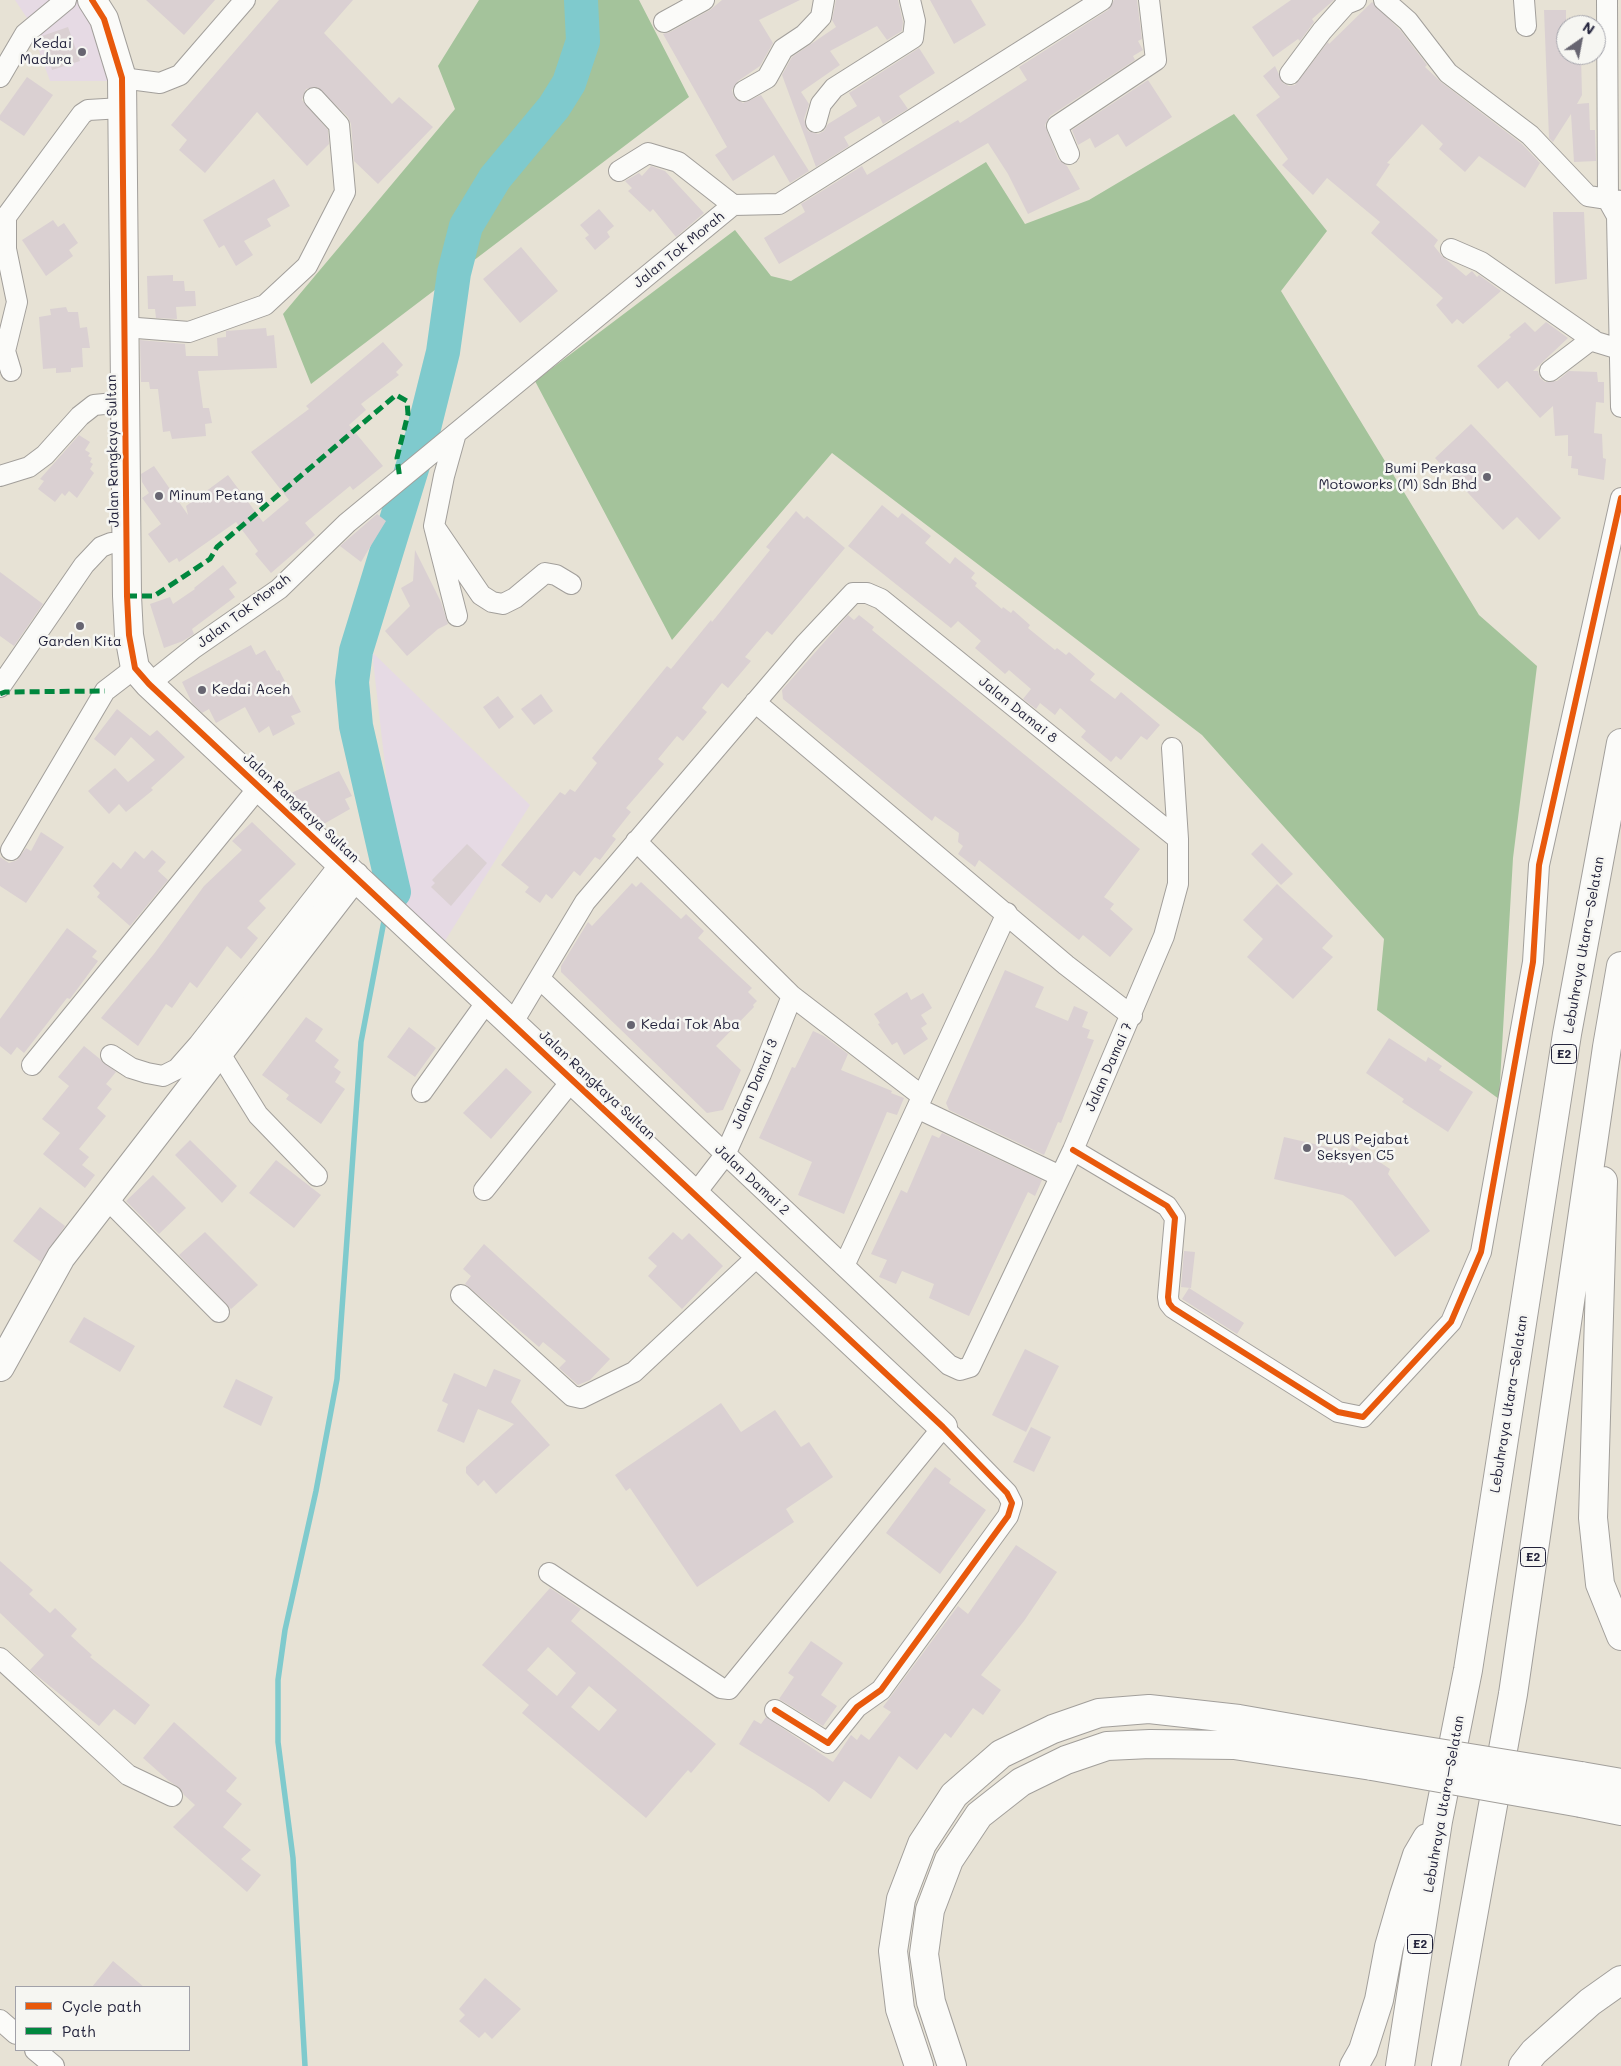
<!DOCTYPE html>
<meta charset="utf-8">
<style>
body{margin:0}
#map{position:relative;width:1621px;height:2066px;overflow:hidden;background:#e7e2d5;font-family:Mali,sans-serif}
canvas{display:block}
.legend{position:absolute;left:15px;top:1986px;width:175px;height:65px;box-sizing:border-box;background:#f6f6f2;border:1px solid #a1a1a9;margin:0;padding:6px 9px;list-style:none;font-size:15px;color:#22223b}
.legend li{display:flex;align-items:center;gap:10px;height:25px}
.legend b{width:25px;border:1px solid #a1a1a9}
.north{position:absolute;left:1556px;top:15px;width:50px;height:50px;box-sizing:border-box;background:#f6f6f2;border:1px solid #a1a1a9;border-radius:50%;rotate:33deg;font-size:14px;font-weight:700;line-height:20px;text-align:center;color:#22223b}
.north::after{content:'';display:block;margin:auto;width:18px;height:22px;background:#676571;clip-path:polygon(50% 0,100% 100%,50% 72%,0 100%)}
</style>
<div id="map">
<canvas width="1621" height="2066"></canvas>
<ul class="legend">
<li><b style="height:6px;background:#e8590c"></b>Cycle path</li>
<li><b style="height:6px;background:#00873e"></b>Path</li>
</ul>
<div class="north">N</div>
</div>
<script>
const ctx = document.querySelector('canvas').getContext('2d');
ctx.lineJoin = 'round';
function fill(path, color) {
  ctx.fillStyle = color;
  ctx.fill(path, 'evenodd');
}
function toPath(rows) {
  const path = new Path2D();
  for (const r of rows) {
    path.moveTo(r[0], r[1]);
    for (let i = 2; i < r.length; i += 2) path.lineTo(r[i], r[i + 1]);
  }
  return path;
}
function trace(path, color, width, dash) {
  ctx.strokeStyle = color;
  ctx.lineWidth = width;
  ctx.lineCap = dash ? 'butt' : 'round';
  ctx.setLineDash(dash || []);
  ctx.stroke(path);
}
function drawText(font, color, halo, rows, align = 'center') {
  ctx.font = font + ' Mali,sans-serif';
  ctx.lineWidth = 5;
  ctx.setLineDash([]);
  ctx.textBaseline = 'middle';
  ctx.strokeStyle = halo;
  ctx.fillStyle = color;
  for (const [text, x, y, turn = 0] of rows) {
    ctx.save();
    ctx.translate(x, y);
    ctx.rotate((+turn || 0) * Math.PI / 180);
    ctx.textAlign = isNaN(turn) ? turn : align;
    if (halo) ctx.strokeText(text, 0, 0);
    ctx.fillText(text, 0, 0);
    ctx.restore();
  }
}
fill(toPath([
 [15,0,78,0,95,24,111,81,50,81,27,18],
 [372,652,530,805,443,944,401,905]
]), '#e6dae4');
fill(toPath([
 [479,0,639,0,689,97,311,384,283,314,455,109,438,66],
 [1234,114,1327,231,1281,291,1479,615,1537,666,1513,858,1499,1099,1377,1010,1384,939,1202,735,832,453,672,640,535,381,735,230,771,276,791,281,986,162,1025,224,1089,200]
]), '#a4c39b');
trace(toPath([
 [305,2066,293,1858,278,1742,278,1680,285,1630,316,1491,337,1379,361,1042,384,921]
]), '#7fcacd', 5.5);
trace(toPath([
 [394,892,356,726,352,682,356,651,422,436,443,352,454,273,466,226,495,178,554,107,569,83,583,41,581,0]
]), '#7fcacd', 34);
fill(toPath([
 [146,0,215,0,184,35],
 [279,0,353,0,324,33,392,104,399,97,433,127,378,184,354,161,351,124,348,117,317,87,306,89,302,100,328,130,329,144,307,166,257,112,205,173,179,150,187,140,171,125],
 [722,0,800,0,759,20,773,43,760,66,738,81,732,90,734,97,743,103,761,95,809,171,790,183,774,155,733,181,715,155,727,147,663,34,670,32,710,10],
 [836,0,898,0,903,22,902,31,887,40,877,26,830,51,840,65,801,92,809,104,804,119,808,131,818,134,824,131,828,124,857,106,849,93,919,48,935,73,899,96,908,109,883,124,879,116,844,137,849,146,816,167,782,75,792,57,836,27,832,20],
 [930,0,971,0,986,25,954,44],
 [1114,0,1137,0,1142,39,1138,41,1143,50,1133,56,1135,60,1050,116,1045,125,1058,159,1067,166,1080,189,1028,214,1008,174,988,143,779,264,764,238,805,212,801,204,862,166,867,175,958,120,960,123,1027,80,1019,67,1108,10],
 [1291,0,1334,0,1312,19,1314,22,1300,41,1298,39,1273,57,1252,27],
 [1372,2,1401,31,1427,65,1425,67,1441,82,1522,144,1540,163,1525,188,1479,156,1465,172,1439,149,1443,144,1422,124,1387,163,1390,164,1376,185,1438,240,1434,246,1442,256,1466,276,1472,271,1477,277,1479,275,1501,291,1463,324,1457,319,1452,324,1436,305,1443,298,1371,233,1380,222,1327,178,1313,195,1282,165,1288,159,1256,115,1280,97,1263,76,1275,66,1283,83,1289,86,1295,85,1328,42,1329,44],
 [1544,10,1566,10,1566,55,1581,55,1582,95,1577,104,1589,103,1590,130,1595,130,1596,161,1574,162,1571,114,1553,142,1549,138],
 [68,27,80,61,52,70,42,36],
 [27,77,53,95,24,136,0,120,0,115],
 [1148,80,1172,117,1126,147,1118,134,1095,148,1090,138,1078,145,1072,130],
 [651,166,665,171,704,213,676,237,653,209,650,212,628,191,632,188,625,181,639,173,642,176],
 [274,179,290,206,267,219,271,226,244,241,253,255,236,266,224,245,219,248,203,220],
 [599,209,614,226,607,232,610,237,595,250,585,238,589,235,580,225],
 [1553,212,1584,212,1587,279,1555,284],
 [53,220,58,227,64,223,78,243,69,250,73,256,46,276,22,240],
 [521,247,558,291,520,323,483,279],
 [173,275,173,281,184,281,185,291,195,291,196,306,176,307,177,319,156,318,155,309,148,309,147,276],
 [66,307,68,312,78,312,80,328,87,327,90,348,82,348,83,367,71,368,71,372,56,373,56,368,43,369,39,317,51,315,50,309],
 [1525,322,1535,332,1546,322,1568,338,1533,371,1538,371,1540,378,1545,382,1557,381,1569,371,1597,372,1598,382,1604,382,1604,403,1596,402,1594,433,1602,434,1603,458,1606,459,1604,480,1578,475,1578,469,1571,468,1572,456,1568,456,1568,435,1555,436,1553,406,1540,418,1507,381,1498,389,1477,366,1511,337,1509,335],
 [266,328,267,336,274,335,277,368,198,371,203,408,209,408,212,423,205,424,206,436,172,439,170,431,163,432,158,389,150,389,149,382,141,382,140,340,185,344,186,356,218,356,217,338,226,337,226,331],
 [383,342,403,365,396,372,399,375,361,404,366,410,349,425,383,466,353,490,350,486,305,523,315,535,271,573,255,554,258,551,236,522,179,562,177,558,169,563,148,534,161,524,142,498,149,493,142,482,141,474,154,466,188,515,186,506,228,475,263,522,289,500,251,452,309,409,306,406],
 [1471,424,1561,518,1539,540,1517,517,1503,530,1435,458],
 [79,435,90,442,85,450,90,453,88,456,92,458,90,462,93,464,90,469,94,473,77,498,69,491,65,496,62,493,55,502,38,489,44,481,40,479],
 [882,505,898,518,902,513,931,536,925,543,950,564,955,557,975,573,971,578,977,583,975,586,1002,609,1003,607,1011,613,1013,610,1030,625,1028,628,1055,650,1057,648,1066,655,1069,652,1095,674,1090,680,1115,699,1121,692,1160,725,1147,740,1141,736,1121,760,1116,756,1111,762,1081,737,1086,731,1060,708,1055,715,1040,703,1036,709,1023,699,1031,689,1009,670,1005,674,975,648,981,641,958,621,951,628,848,546],
 [796,511,804,519,807,516,845,548,772,635,767,631,745,657,751,661,728,688,722,683,702,708,707,712,683,741,677,736,658,759,664,764,626,808,631,812,612,836,616,839,600,860,595,857,580,876,574,871,552,899,546,894,540,903,525,892,529,887,501,865,560,792,565,795,570,789,575,792,597,763,592,758,667,666,671,669,711,620,712,622,770,550,766,547],
 [377,514,386,521,361,562,340,546],
 [415,550,441,602,448,624,438,629,407,656,385,631,410,606,401,588,413,581],
 [223,565,237,583,229,589,235,597,192,629,194,634,183,641,164,648,150,604,170,597,173,604,195,589,194,588],
 [0,572,43,604,14,646,0,636],
 [848,615,854,620,859,615,874,627,872,630,1140,849,1104,897,1114,904,1110,909,1133,929,1110,957,1083,935,1079,940,979,860,975,867,958,854,963,846,958,842,959,833,935,816,932,821,783,699,782,690],
 [251,645,256,655,265,650,277,671,279,670,301,712,291,716,295,724,273,736,269,726,259,733,245,707,216,723,209,709,202,713,192,703,182,682],
 [541,694,553,711,534,725,521,709],
 [498,696,514,717,499,729,483,707],
 [117,709,150,736,157,730,185,757,151,788,153,790,126,812,119,804,109,814,88,791,115,768,128,782,155,760,131,737,115,756,94,739],
 [339,771,352,796,345,799,350,809,322,825,289,794],
 [252,822,296,864,259,901,266,908,247,928,258,938,241,959,227,946,197,988,190,982,172,1008,166,1004,138,1046,101,1018,154,954,204,886,242,850,232,841],
 [41,832,64,847,26,903,0,886,0,857,9,863,17,860,26,848,31,851],
 [1262,843,1293,874,1281,885,1251,854],
 [467,844,487,863,451,906,431,887,435,883,432,880],
 [152,850,166,862,158,871,168,880,130,926,97,897,100,893,93,886,113,862,121,869,135,851,144,859],
 [641,882,681,919,686,914,704,931,698,938,752,988,748,992,757,1001,753,1005,754,1007,716,1046,741,1070,723,1110,707,1113,561,972,561,966,588,922,592,926,632,883,636,887],
 [1277,884,1333,936,1322,948,1333,957,1293,999,1247,957,1263,939,1243,920],
 [67,928,97,951,92,957,98,961,70,999,67,998,24,1053,17,1047,11,1055,0,1046,0,1019],
 [1005,970,1044,987,1035,1007,1068,1021,1074,1006,1088,1012,1082,1027,1090,1030,1087,1038,1094,1040,1061,1123,1058,1122,1044,1155,949,1110,946,1103],
 [907,992,911,1000,923,993,932,1008,921,1015,927,1024,921,1028,928,1039,904,1055,897,1042,892,1045,878,1024,880,1023,874,1014],
 [306,1017,323,1029,315,1041,339,1060,334,1067,341,1072,335,1082,345,1089,321,1124,286,1099,289,1095,262,1075],
 [409,1027,436,1048,415,1077,387,1057],
 [813,1031,824,1036,848,1054,841,1070,892,1091,891,1093,904,1098,897,1115,887,1112,844,1214,798,1195,812,1162,759,1138,792,1067,795,1068],
 [1389,1038,1426,1062,1428,1057,1442,1066,1439,1070,1473,1092,1448,1132,1402,1102,1404,1099,1366,1073],
 [84,1046,116,1072,106,1084,112,1089,97,1108,106,1116,79,1149,89,1157,82,1165,95,1175,85,1188,43,1154,60,1133,42,1119,69,1086,58,1077],
 [506,1068,532,1092,491,1139,463,1113],
 [942,1133,1042,1180,1035,1196,1028,1192,969,1316,929,1298,934,1284,902,1271,896,1284,879,1277,887,1260,871,1254,901,1190,907,1193,932,1135,939,1138],
 [1284,1137,1349,1152,1352,1145,1369,1155,1390,1169,1388,1174,1430,1231,1395,1257,1352,1201,1343,1195,1274,1179],
 [190,1140,237,1186,222,1203,175,1155],
 [276,1160,321,1195,294,1228,249,1193],
 [153,1175,186,1208,159,1234,126,1201],
 [40,1207,65,1226,41,1262,13,1241],
 [205,1232,258,1285,231,1309,179,1255],
 [673,1232,682,1240,689,1233,723,1266,682,1309,648,1276,657,1266,648,1258],
 [484,1244,610,1359,590,1380,578,1385,559,1368,566,1361,543,1342,539,1347,465,1284,471,1276,463,1269],
 [1184,1251,1195,1252,1191,1288,1181,1287],
 [1189,1288,1244,1323,1237,1334,1182,1299],
 [84,1317,135,1346,120,1372,69,1342],
 [1025,1349,1059,1366,1026,1432,992,1415],
 [494,1369,521,1380,511,1402,550,1445,496,1494,484,1480,478,1486,466,1473,466,1467,514,1424,478,1409,464,1443,437,1431,448,1404,442,1401,454,1373,486,1387],
 [236,1379,273,1397,261,1426,223,1407],
 [721,1403,741,1432,775,1410,801,1447,809,1442,833,1477,786,1509,794,1522,697,1587,630,1488,626,1491,615,1475],
 [1031,1427,1051,1437,1034,1472,1013,1462],
 [935,1467,951,1479,949,1483,986,1510,940,1574,886,1533],
 [1016,1545,1057,1572,1024,1621,981,1675,1001,1690,983,1715,973,1708,951,1738,945,1733,917,1770,899,1756,871,1799,844,1781,829,1802,814,1790,739,1744,754,1720,761,1724,766,1717,833,1762,851,1735,857,1740,861,1734,869,1740,891,1712,883,1707,946,1622,958,1606,968,1614],
 [0,1561,33,1590,29,1594,50,1613,55,1608,77,1629,71,1636,92,1655,90,1657,150,1705,135,1725,114,1709,99,1726,30,1670,44,1655,0,1613],
 [550,1588,581,1609,571,1621,716,1744,691,1773,688,1770,646,1818,522,1713,529,1705,482,1665],
 [548,1647,576,1673,557,1696,527,1670],
 [589,1686,617,1710,599,1731,571,1707],
 [811,1641,843,1663,821,1695,837,1706,823,1726,779,1699,794,1677,788,1673],
 [174,1722,237,1778,226,1791,242,1804,223,1827,251,1850,241,1859,261,1875,247,1892,173,1827,195,1805,184,1795,181,1789,169,1781,143,1758],
 [113,1961,144,1987,92,1987],
 [485,1978,521,2009,492,2039,485,2032,479,2038,459,2021,465,2015,459,2009]
]), '#dad0d2');
const street = toPath([
 [1384,0,1408,21,1448,73,1530,135,1588,196,1621,201],
 [1524,0,1526,26],
 [1607,0,1608,200,1617,216],
 [664,22,704,0],
 [1290,74,1322,31,1346,4,1356,0],
 [0,77,25,34,66,0],
 [122,78,160,83,180,75,245,0],
 [744,91,767,78,783,49,804,35,821,17,824,0],
 [816,122,821,104,834,88,913,38,915,21,910,0],
 [1069,154,1057,126,1156,60,1149,0],
 [619,171,648,153,678,162,733,205],
 [1620,205,1617,216,1621,407],
 [6,216,6,249,17,302,5,351,11,371],
 [0,225,82,114,88,110,122,108],
 [1451,249,1481,262,1596,342,1619,349],
 [124,327,189,332,265,305,307,266,345,192,339,125,314,98],
 [1550,371,1592,339],
 [456,433,444,476,434,526,457,616],
 [0,476,29,467,45,455,80,416,94,405,125,402],
 [434,526,481,595,492,602,503,604,515,598,545,573,556,575,571,584],
 [149,684,194,648,279,589,347,523,733,205,779,204,1102,0],
 [0,687,84,565,101,547,111,543,126,544],
 [755,702,1066,965,1132,1016],
 [636,841,792,996,922,1096],
 [11,850,105,691,135,668],
 [540,979,949,1365,960,1370,970,1367,1073,1150,1164,936,1178,884,1178,839,1172,748],
 [513,1022,585,902,806,643,853,593,867,593,881,599,1178,839],
 [219,1052,258,1115,317,1176],
 [111,1055,131,1068,147,1073,163,1076,177,1069,199,1044,341,863],
 [32,1065,259,787],
 [422,1092,488,1000],
 [917,1108,1060,1176],
 [1073,1150,1167,1206,1175,1218,1168,1297,1169,1303,1173,1308,1338,1412,1363,1417,1451,1322,1481,1252,1533,962,1539,865,1621,498],
 [484,1190,573,1079],
 [695,1194,725,1155,761,1074,792,996],
 [106,1198,219,1312],
 [844,1266,1007,913],
 [461,1295,572,1396,581,1398,634,1372,759,1255],
 [549,1573,721,1688,729,1689,943,1427,1007,1493,1012,1503,1008,1516,881,1690,857,1707,828,1743,775,1710],
 [0,1658,128,1775,172,1796],
 [0,2020,16,2034],
 [35,2050,54,2066]
]);
const secondary = toPath([
 [92,0,104,19,122,78,127,596,129,635,135,668,149,684,943,1427],
 [0,1367,61,1257,355,876]
]);
const highway = toPath([
 [1603,1181,1593,1518,1600,1584,1621,1636],
 [1581,1776,1621,1783],
 [1581,1803,1621,1811],
 [919,2066,900,2009,893,1951,901,1899,922,1844,954,1795,1001,1754,1053,1729,1099,1713,1149,1709,1239,1719,1377,1743],
 [952,2066,931,2002,924,1954,930,1910,949,1860,979,1815,1021,1782,1066,1760,1107,1746,1150,1744,1234,1745,1372,1766],
 [1354,2066,1363,2050,1379,2000,1389,1947,1404,1895,1417,1855,1427,1838],
 [1400,2066,1438,1821,1468,1670,1567,1034,1621,743],
 [1446,2066,1513,1694,1607,1047,1621,966],
 [1523,2066,1534,2052,1590,2002,1621,1980]
]);
trace(street, '#a29f9b', 22);
trace(secondary, '#a29f9b', 30);
trace(highway, '#a29f9b', 30);
trace(street, '#fbfbf9', 20);
trace(secondary, '#fbfbf9', 28);
trace(highway, '#fbfbf9', 28);
const highwayBridge = toPath([
 [1377,1743,1581,1776],
 [1372,1766,1581,1803]
]);
trace(highwayBridge, '#a29f9b', 30, []);
trace(highwayBridge, '#fbfbf9', 28);
trace(toPath([
 [127,596,154,596,210,559,217,547,396,395,407,401,408,414,397,458,400,479],
 [0,694,5,692,105,691]
]), '#00873e', 5, [10, 5]);
trace(toPath([
 [92,0,104,19,122,78,127,596,129,635,135,668,149,684,943,1427,1007,1493,1012,1503,1008,1516,881,1690,857,1707,828,1743,775,1710],
 [1073,1150,1167,1206,1175,1218,1168,1297,1169,1303,1173,1308,1338,1412,1363,1417,1451,1322,1481,1252,1533,962,1539,865,1621,498]
]), '#e8590c', 6);
for (const [x, y, r, color] of [
 [82,52,5,"#676571"],
 [1487,477,5,"#676571"],
 [159,496,5,"#676571"],
 [80,626,5,"#676571"],
 [202,690,5,"#676571"],
 [631,1025,5,"#676571"],
 [1307,1148,5,"#676571"]
]) {
  const dot = new Path2D();
  dot.arc(x, y, r, 0, 2 * Math.PI);
  ctx.fillStyle = color;
  ctx.fill(dot);
  trace(dot, '#f6f6f2', 2);
}
for (const [x, y, w] of [
 [1564,1054,25],
 [1533,1557,25],
 [1420,1944,25]
]) {
  const box = new Path2D();
  box.roundRect(x - w / 2, y - 9.5, w, 19, 4);
  ctx.fillStyle = '#f6f6f2';
  ctx.fill(box);
  trace(box, '#22223b', 1);
}
drawText('bold 12px', '#22223b', null, [
 ["E2",1564,1054],
 ["E2",1533,1557],
 ["E2",1420,1944]
]);
drawText('14px', '#22223b', '#f6f6f2', [
 ["Kedai",72,44,"right"],
 ["Madura",72,60,"right"],
 ["Bumi Perkasa",1477,469,"right"],
 ["Motoworks (M) Sdn Bhd",1477,485,"right"],
 ["Minum Petang",169,496],
 ["Garden Kita",80,642,"center"],
 ["Kedai Aceh",212,690],
 ["Kedai Tok Aba",641,1025],
 ["PLUS Pejabat",1317,1140],
 ["Seksyen C5",1317,1156]
], 'left');
drawText('14px', '#22223b', '#f6f6f2', [
 ["Jalan Tok Morah",679,250,-39],
 ["Jalan Rangkaya Sultan",113,451,-91],
 ["Jalan Tok Morah",244,611,-37],
 ["Jalan Damai 8",1018,710,39],
 ["Jalan Rangkaya Sultan",301,808,43],
 ["Lebuhraya Utara–Selatan",1584,945,-80],
 ["Jalan Damai 7",1109,1067,-66],
 ["Jalan Damai 3",755,1084,-67],
 ["Jalan Rangkaya Sultan",597,1085,43],
 ["Jalan Damai 2",752,1180,43],
 ["Lebuhraya Utara–Selatan",1509,1404,-81],
 ["Lebuhraya Utara–Selatan",1444,1804,-80]
]);
</script>
